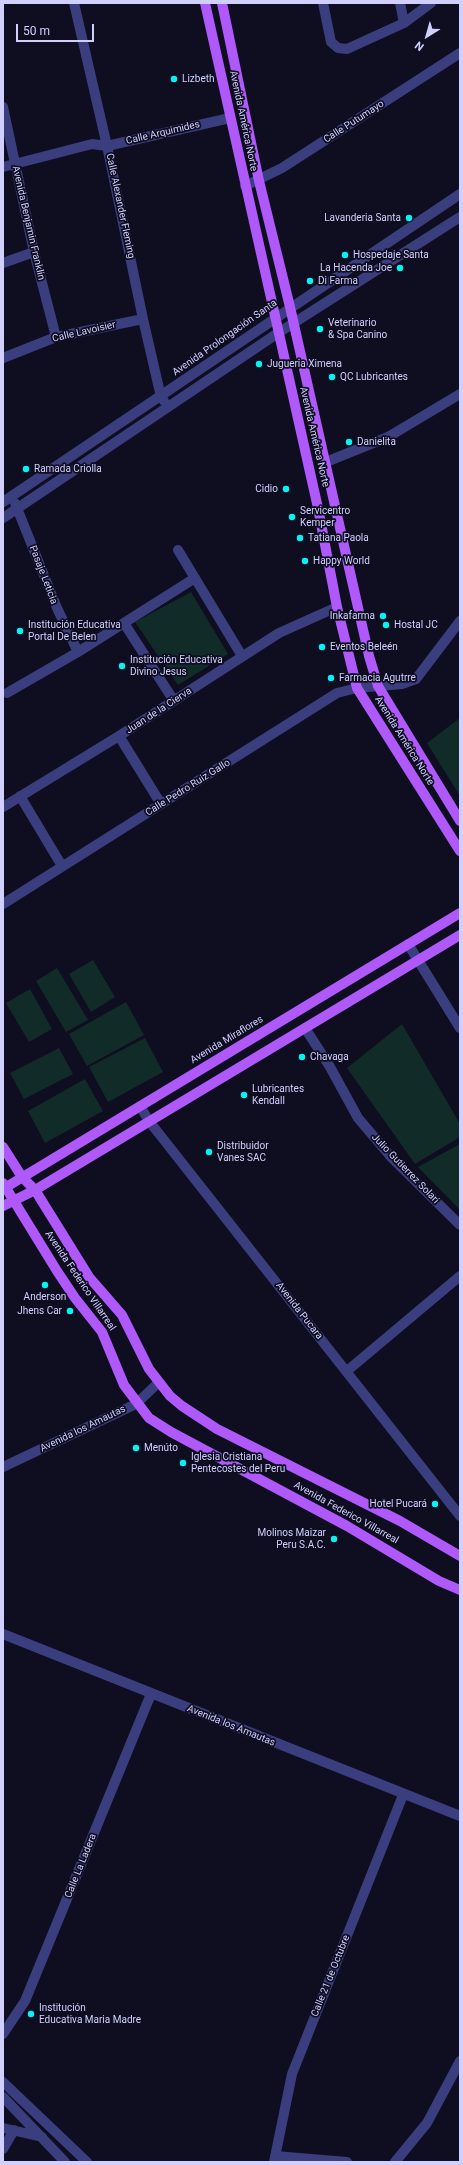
<!DOCTYPE html>
<meta charset="utf-8">
<style>
body{margin:0}
#map{position:relative;width:463px;height:2165px;overflow:hidden;background:#0f0e21;font-family:Roboto,sans-serif}
canvas{display:block}
.frame{position:absolute;inset:0;border:4px solid #d0cffe;pointer-events:none}
.north{position:absolute;left:407px;top:16px;width:40px;height:40px;-webkit-text-stroke:3px #0f0e21;paint-order:stroke;rotate:217deg;font-size:11px;font-weight:700;line-height:16px;text-align:center;color:#d0cffe}
.north::after{content:'';display:block;margin:auto;width:14px;height:18px;background:#d0cffe;clip-path:polygon(50% 0,100% 100%,50% 72%,0 100%)}
.scale{position:absolute;left:16px;top:24px;width:78px;height:18px;box-sizing:border-box;border:2px solid #d0cffe;border-top:0;padding-left:5px;font-size:12px;line-height:14px;white-space:nowrap;color:#d0cffe;-webkit-text-stroke:3px #0f0e21;paint-order:stroke}
</style>
<div id="map">
<canvas width="463" height="2165"></canvas>
<div class="frame"></div>
<div class="north">N</div>
<div class="scale">50 m</div>
</div>
<script>
const ctx = document.querySelector('canvas').getContext('2d');
ctx.lineJoin = 'round';
function fill(path, color) {
  ctx.fillStyle = color;
  ctx.fill(path, 'evenodd');
}
function toPath(rows) {
  const path = new Path2D();
  for (const r of rows) {
    path.moveTo(r[0], r[1]);
    for (let i = 2; i < r.length; i += 2) path.lineTo(r[i], r[i + 1]);
  }
  return path;
}
function trace(path, color, width, dash) {
  ctx.strokeStyle = color;
  ctx.lineWidth = width;
  ctx.lineCap = dash ? 'butt' : 'round';
  ctx.setLineDash(dash || []);
  ctx.stroke(path);
}
function drawText(font, color, halo, rows, align = 'center') {
  ctx.font = font + ' Roboto,sans-serif';
  ctx.lineWidth = 3.5;
  ctx.setLineDash([]);
  ctx.textBaseline = 'middle';
  ctx.strokeStyle = halo;
  ctx.fillStyle = color;
  for (const [text, x, y, turn = 0] of rows) {
    ctx.save();
    ctx.translate(x, y);
    ctx.rotate((+turn || 0) * Math.PI / 180);
    ctx.textAlign = isNaN(turn) ? turn : align;
    if (halo) ctx.strokeText(text, 0, 0);
    ctx.fillText(text, 0, 0);
    ctx.restore();
  }
}
fill(toPath([
 [191,592,228,654,178,685,135,622],
 [460,718,460,796,427,743],
 [93,960,115,997,91,1012,69,974],
 [57,968,88,1020,66,1032,36,981],
 [30,989,52,1029,29,1042,6,1003],
 [126,1002,144,1035,87,1066,69,1034],
 [402,1024,460,1124,460,1137,415,1164,347,1068],
 [145,1038,163,1072,108,1102,89,1067],
 [59,1048,73,1074,24,1099,10,1073],
 [85,1079,103,1111,45,1143,28,1111],
 [460,1144,460,1210,418,1167]
]), '#112b28');
trace(toPath([
 [74,3,107,146,143,319,161,397,164,401],
 [323,3,331,42,338,48,347,49,404,23,431,3],
 [400,3,404,23],
 [3,107,34,252,56,337],
 [3,167,92,144,107,146,230,118],
 [245,186,282,168,460,53],
 [3,263,34,252],
 [3,358,56,337,143,319],
 [326,462,388,437,460,394],
 [3,502,460,194],
 [15,503,57,608,78,652],
 [3,518,278,333,460,217],
 [178,550,242,656],
 [124,623,174,701],
 [7,693,78,652,195,578],
 [119,736,161,804],
 [20,796,62,866],
 [3,807,119,736,279,633,337,607],
 [3,904,337,693,357,688,402,684,416,679,460,621],
 [408,944,460,1028],
 [305,1028,330,1067,358,1118,392,1158,460,1225],
 [140,1106,149,1121,460,1516],
 [347,1371,460,1276],
 [3,1467,136,1404,158,1383],
 [3,1634,460,1816],
 [3,2034,25,2001,151,1694],
 [3,2082,87,2162],
 [3,2097,65,2162],
 [3,2128,42,2137],
 [3,2149,14,2130],
 [275,2156,347,2162],
 [274,2162,292,2074,403,1795],
 [395,2162,427,2123,460,2061]
]), '#3a3e7f', 10);
trace(toPath([
 [205,3,318,508,337,607,357,688,460,851],
 [222,3,259,181,290,307,369,656,378,686,460,821],
 [3,1147,22,1177,35,1190,89,1277,122,1315,149,1369,170,1396,182,1406,217,1429,400,1521,460,1556],
 [3,1183,57,1271,75,1298,102,1332,124,1385,149,1418,171,1432,347,1526,439,1581,460,1590],
 [3,1189,460,913],
 [3,1206,35,1190,460,935]
]), '#af59fb', 10);
for (const [x, y, r, color] of [
 [174,79,4,"#06f2f3"],
 [409,218,4,"#06f2f3"],
 [345,255,4,"#06f2f3"],
 [400,268,4,"#06f2f3"],
 [310,281,4,"#06f2f3"],
 [320,329,4,"#06f2f3"],
 [259,364,4,"#06f2f3"],
 [332,377,4,"#06f2f3"],
 [349,442,4,"#06f2f3"],
 [26,469,4,"#06f2f3"],
 [286,489,4,"#06f2f3"],
 [292,517,4,"#06f2f3"],
 [300,538,4,"#06f2f3"],
 [305,561,4,"#06f2f3"],
 [383,616,4,"#06f2f3"],
 [386,625,4,"#06f2f3"],
 [20,631,4,"#06f2f3"],
 [322,647,4,"#06f2f3"],
 [122,666,4,"#06f2f3"],
 [331,678,4,"#06f2f3"],
 [302,1057,4,"#06f2f3"],
 [244,1095,4,"#06f2f3"],
 [209,1152,4,"#06f2f3"],
 [45,1285,4,"#06f2f3"],
 [70,1311,4,"#06f2f3"],
 [136,1448,4,"#06f2f3"],
 [183,1463,4,"#06f2f3"],
 [435,1504,4,"#06f2f3"],
 [334,1539,4,"#06f2f3"],
 [31,2014,4,"#06f2f3"]
]) {
  const dot = new Path2D();
  dot.arc(x, y, r, 0, 2 * Math.PI);
  ctx.fillStyle = color;
  ctx.fill(dot);
  trace(dot, '#0f0e21', 1.5);
}
drawText('10px', '#d0cffe', '#0f0e21', [
 ["Lizbeth",182,79],
 ["Lavanderia Santa",401,218,"right"],
 ["Hospedaje Santa",353,255],
 ["La Hacenda Joe",392,268,"right"],
 ["Di Farma",318,281],
 ["Veterinario",328,323],
 ["& Spa Canino",328,335],
 ["Jugueria Ximena",267,364],
 ["QC Lubricantes",340,377],
 ["Danielita",357,442],
 ["Ramada Criolla",34,469],
 ["Cidio",278,489,"right"],
 ["Servicentro",300,511],
 ["Kemper",300,523],
 ["Tatiana Paola",308,538],
 ["Happy World",313,561],
 ["Inkafarma",375,616,"right"],
 ["Institución Educativa",28,625],
 ["Portal De Belen",28,637],
 ["Hostal JC",394,625],
 ["Eventos Beleén",330,647],
 ["Institución Educativa",130,660],
 ["Divino Jesus",130,672],
 ["Farmacia Agutrre",339,678],
 ["Chavaga",310,1057],
 ["Lubricantes",252,1089],
 ["Kendall",252,1101],
 ["Distribuidor",217,1146],
 ["Vanes SAC",217,1158],
 ["Anderson",45,1297,"center"],
 ["Jhens Car",62,1311,"right"],
 ["Menúto",144,1448],
 ["Iglesia Cristiana",191,1457],
 ["Pentecostes del Peru",191,1469],
 ["Hotel Pucará",427,1504,"right"],
 ["Molinos Maizar",326,1533,"right"],
 ["Peru S.A.C.",326,1545,"right"],
 ["Institución",39,2008],
 ["Educativa Maria Madre",39,2020]
], 'left');
drawText('10px', '#d0cffe', '#0f0e21', [
 ["Avenida América Norte",243,121,78],
 ["Calle Putumayo",354,122,-33],
 ["Calle Arquimides",163,133,-13],
 ["Calle Alexander Fleming",120,206,78],
 ["Avenida Benjamin Franklin",28,223,77],
 ["Calle Lavoisier",84,332,-13],
 ["Avenida Prolongación Santa",225,338,-35],
 ["Avenida América Norte",314,437,77],
 ["Pasaje Leticia",43,575,69],
 ["Juan de la Cierva",159,711,-33],
 ["Avenida América Norte",404,741,58],
 ["Calle Pedro Ruiz Gallo",188,788,-32],
 ["Avenida Miraflores",227,1040,-31],
 ["Julio Gutierrez Solari",405,1169,46],
 ["Avenida Federico Villarreal",80,1281,56],
 ["Avenida Pucara",299,1311,52],
 ["Avenida los Amautas",83,1429,-26],
 ["Avenida Federico Villarreal",346,1513,29],
 ["Avenida los Amautas",231,1726,22],
 ["Calle La Ladera",81,1866,-68],
 ["Calle 21 de Octubre",331,1976,-68]
]);
</script>
